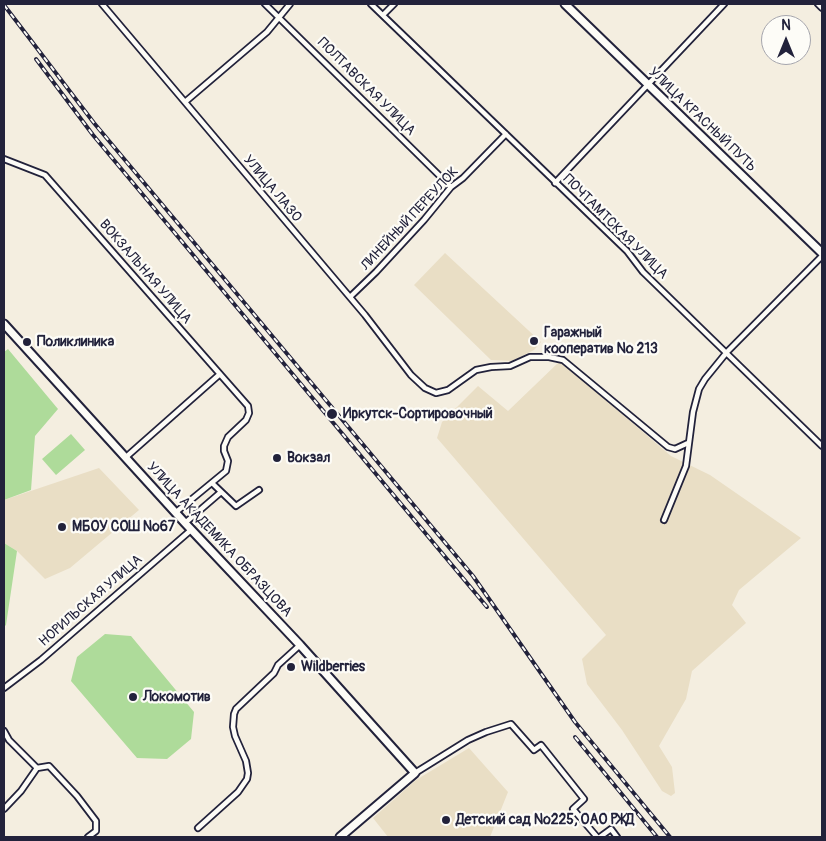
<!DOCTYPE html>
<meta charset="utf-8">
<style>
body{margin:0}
#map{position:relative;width:826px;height:841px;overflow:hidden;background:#f4eee0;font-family:Pangolin,sans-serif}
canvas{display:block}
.frame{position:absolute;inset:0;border:5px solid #22223b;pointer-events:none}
.north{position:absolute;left:761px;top:15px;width:50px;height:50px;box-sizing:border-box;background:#fdfcf7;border:1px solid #a5a5ac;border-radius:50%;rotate:0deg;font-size:14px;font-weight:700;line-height:20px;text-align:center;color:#22223b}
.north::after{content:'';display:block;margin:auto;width:18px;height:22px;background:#22223b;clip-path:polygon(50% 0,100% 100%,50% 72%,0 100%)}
</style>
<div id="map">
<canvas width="826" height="841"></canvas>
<div class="frame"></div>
<div class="north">N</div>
</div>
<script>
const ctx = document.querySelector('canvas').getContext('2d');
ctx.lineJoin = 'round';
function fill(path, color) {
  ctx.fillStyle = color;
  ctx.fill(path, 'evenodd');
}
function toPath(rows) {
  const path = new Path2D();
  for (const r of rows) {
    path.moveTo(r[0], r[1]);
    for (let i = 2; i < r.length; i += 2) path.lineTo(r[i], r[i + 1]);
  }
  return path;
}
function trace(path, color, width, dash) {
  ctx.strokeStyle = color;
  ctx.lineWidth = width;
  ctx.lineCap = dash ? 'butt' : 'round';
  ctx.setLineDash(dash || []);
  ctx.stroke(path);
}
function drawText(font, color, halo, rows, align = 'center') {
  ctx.font = font + ' Pangolin,sans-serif';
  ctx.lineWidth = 4.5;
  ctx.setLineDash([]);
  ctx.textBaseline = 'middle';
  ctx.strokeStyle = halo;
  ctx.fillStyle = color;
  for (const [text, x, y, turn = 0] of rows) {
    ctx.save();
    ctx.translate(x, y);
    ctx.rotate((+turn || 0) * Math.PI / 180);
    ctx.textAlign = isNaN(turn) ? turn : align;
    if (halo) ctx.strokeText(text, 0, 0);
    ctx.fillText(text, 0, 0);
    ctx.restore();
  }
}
fill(toPath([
 [445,253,541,342,534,350,512,361,491,360,414,285],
 [560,361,671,456,710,475,801,538,739,590,732,605,746,623,692,671,686,699,659,746,672,767,675,793,671,796,662,791,622,730,587,684,582,659,606,635,437,438,442,422,478,386,508,411],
 [99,468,139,510,70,568,45,579,17,551,4,543,4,500],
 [469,748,508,792,490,837,388,837,373,818,416,780]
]), '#e9dec5');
fill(toPath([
 [8,349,58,409,35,436,31,490,4,500,4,352],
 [71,434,85,450,56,475,42,459],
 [4,543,17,551,6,625,4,627],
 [105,634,131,636,194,712,191,739,167,759,137,758,71,681,77,657]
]), '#aedb9a');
const street = toPath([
 [102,4,365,315,411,375,425,388,436,393,448,390,476,370,491,367,510,366,530,357,549,357,563,360,668,447,675,449,688,443],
 [265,4,451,187],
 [371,4,627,251,643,272,822,446],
 [818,4,822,8],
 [383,15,394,4],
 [185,102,267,32,290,4],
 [4,159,45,175,248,406,249,413,246,420,228,437,224,446,224,451,228,461,226,471,175,513],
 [555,183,724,4],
 [350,297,376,272,424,220,451,187,463,178,506,134],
 [125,458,220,374],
 [212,483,236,506,259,490],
 [664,520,686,466,693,412,699,389,705,379,727,352,822,256],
 [185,523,221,492],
 [4,688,41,660,191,530],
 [4,731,9,740,37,768,21,791,4,809],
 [37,768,49,766,77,796,96,821,96,831,88,837],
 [415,773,468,740,486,732,511,724,534,750,541,745,584,799,573,809,597,837],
 [198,828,238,792,247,779,248,773,246,761,235,736,233,727,234,714,236,709,274,673,278,665,300,645],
 [600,837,611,829,617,837]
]);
const secondary = toPath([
 [565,4,822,253],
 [4,324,185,523,300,645,415,773,340,837]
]);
trace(street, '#22223b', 8);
trace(secondary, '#22223b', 11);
trace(street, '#fdfcf7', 4.5);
trace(secondary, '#fdfcf7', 7);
const rail = toPath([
 [4,5,94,123,473,576,575,722,670,837],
 [36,59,93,135,487,607],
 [575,737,657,837]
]);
trace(rail, '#22223b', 4);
trace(rail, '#fdfcf7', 2, [5.5]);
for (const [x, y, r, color] of [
 [534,341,5,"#22223b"],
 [27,342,5,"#22223b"],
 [332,414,6,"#22223b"],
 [277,458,5,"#22223b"],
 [62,527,5,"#22223b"],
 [291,667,5,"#22223b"],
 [133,697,5,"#22223b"],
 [446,820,5,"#22223b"]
]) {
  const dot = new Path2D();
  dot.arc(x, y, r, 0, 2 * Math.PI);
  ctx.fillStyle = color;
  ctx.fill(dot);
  trace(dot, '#fdfcf7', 2);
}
drawText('14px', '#22223b', '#fdfcf7', [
 ["ПОЛТАВСКАЯ УЛИЦА",366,87,45],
 ["УЛИЦА КРАСНЫЙ ПУТЬ",702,120,44],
 ["УЛИЦА ЛАЗО",272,189,50],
 ["ЛИНЕЙНЫЙ ПЕРЕУЛОК",410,219,-47],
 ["ПОЧТАМТСКАЯ УЛИЦА",615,227,45],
 ["ВОКЗАЛЬНАЯ УЛИЦА",145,272,49],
 ["УЛИЦА АКАДЕМИКА ОБРАЗЦОВА",219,540,47],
 ["НОРИЛЬСКАЯ УЛИЦА",91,601,-41]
]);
drawText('bold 14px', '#22223b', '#fdfcf7', [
 ["Гаражный",544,333],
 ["кооператив № 213",544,349],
 ["Поликлиника",37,342],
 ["Иркутск-Сортировочный",343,414],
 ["Вокзал",287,458],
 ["МБОУ СОШ №67",72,527],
 ["Wildberries",301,667],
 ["Локомотив",143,697],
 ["Детский сад №225, ОАО РЖД",456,820]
], 'left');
</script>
